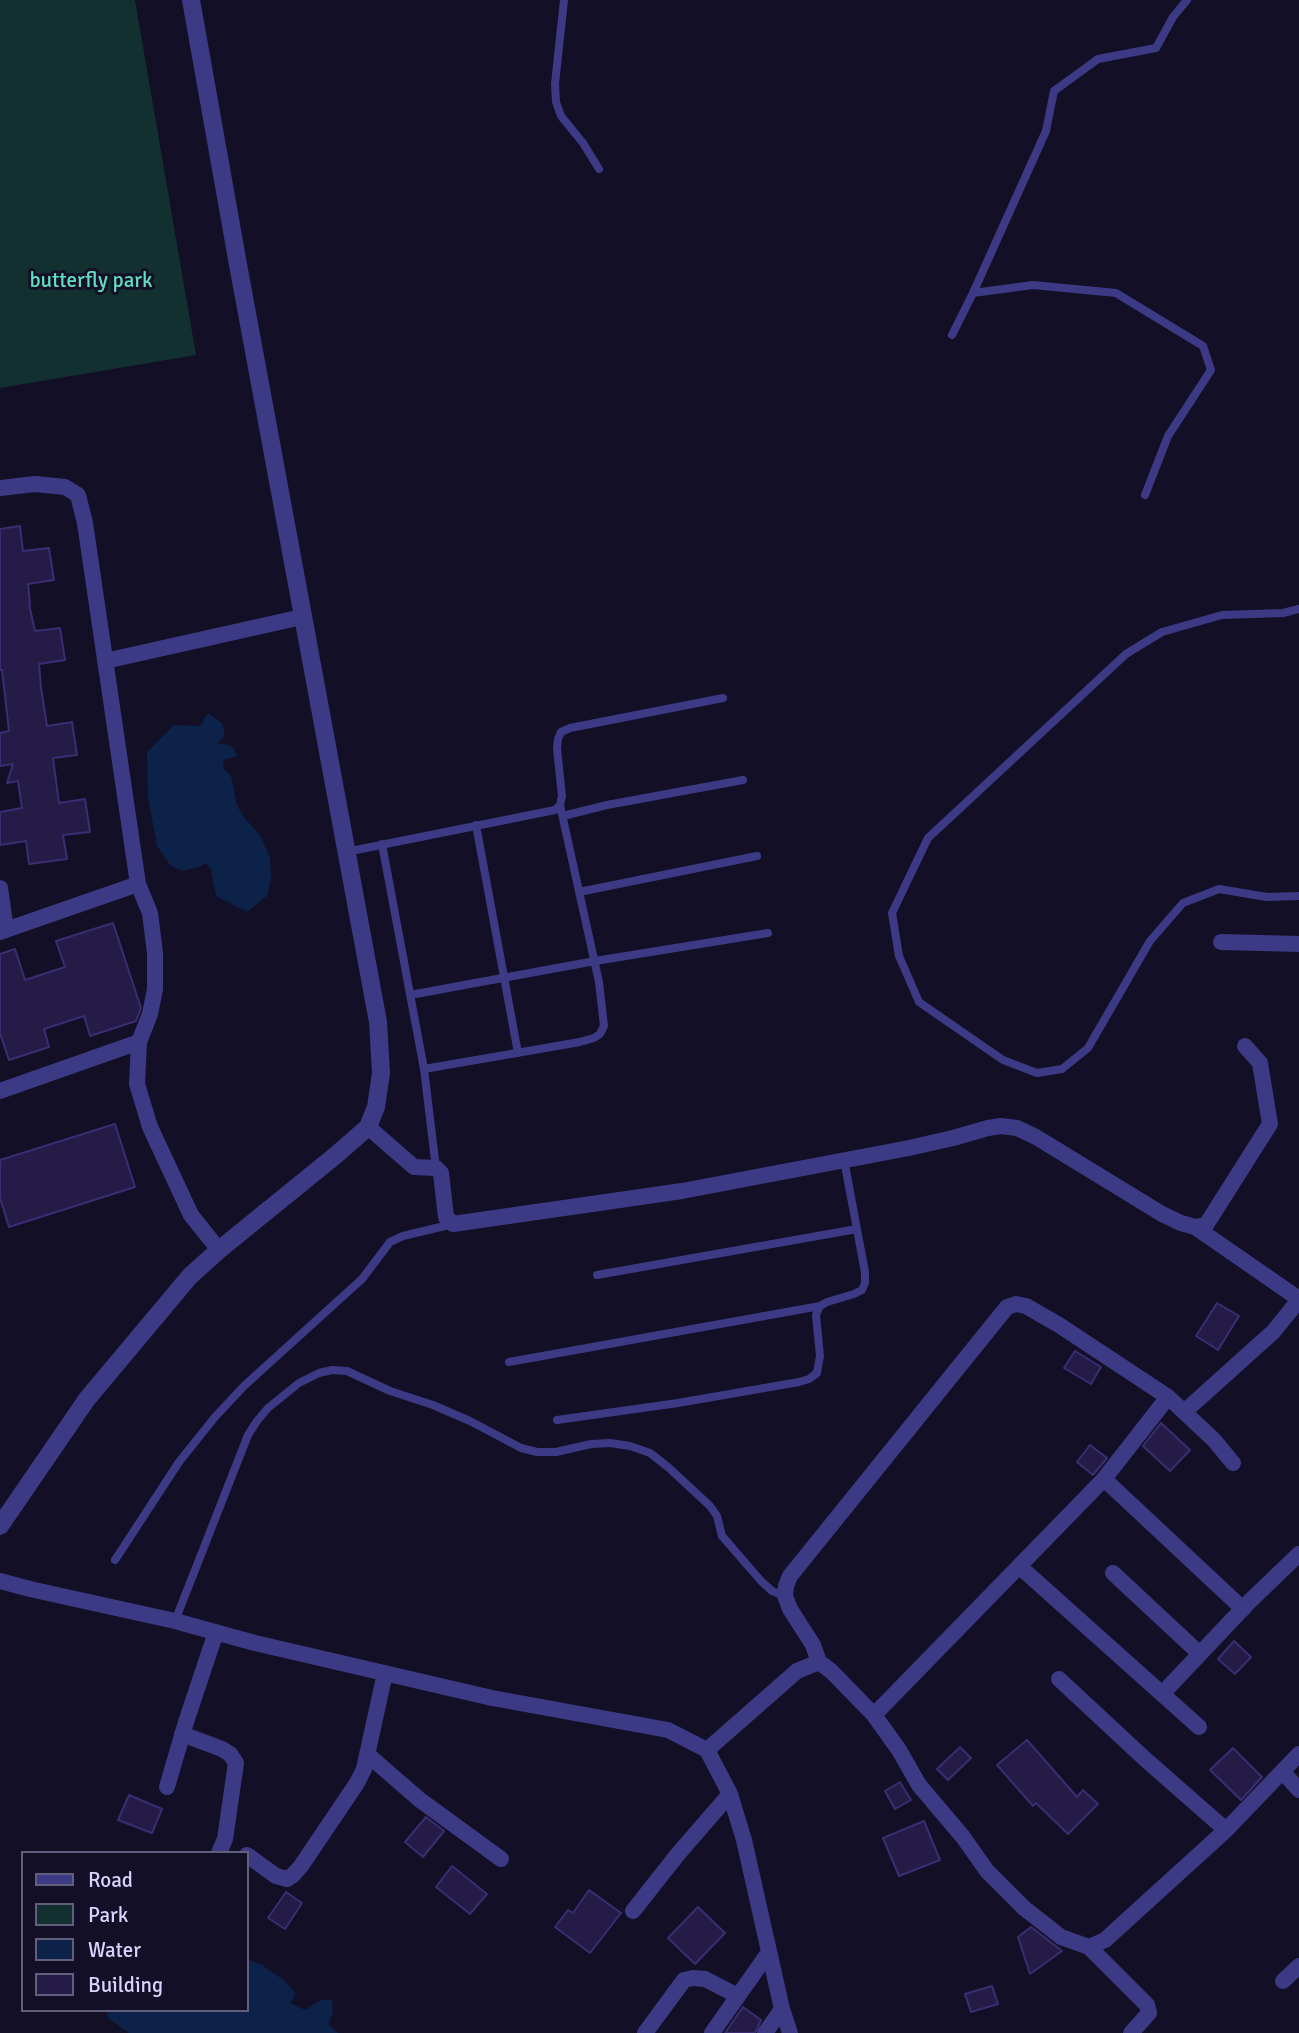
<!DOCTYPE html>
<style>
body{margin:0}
#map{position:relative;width:1299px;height:2033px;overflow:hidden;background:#130f26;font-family:Signika,sans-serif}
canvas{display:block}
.legend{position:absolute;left:21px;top:1851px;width:228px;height:161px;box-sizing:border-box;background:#130f26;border:2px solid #625e7d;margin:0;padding:9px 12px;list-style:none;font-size:21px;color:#d9d4ff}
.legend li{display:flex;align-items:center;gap:14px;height:35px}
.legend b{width:35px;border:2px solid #625e7d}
</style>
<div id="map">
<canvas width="1299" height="2033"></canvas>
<ul class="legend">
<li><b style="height:9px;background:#3d3a85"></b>Road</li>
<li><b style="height:19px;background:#12302f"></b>Park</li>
<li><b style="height:19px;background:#0c2248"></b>Water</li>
<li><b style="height:19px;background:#241b47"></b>Building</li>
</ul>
</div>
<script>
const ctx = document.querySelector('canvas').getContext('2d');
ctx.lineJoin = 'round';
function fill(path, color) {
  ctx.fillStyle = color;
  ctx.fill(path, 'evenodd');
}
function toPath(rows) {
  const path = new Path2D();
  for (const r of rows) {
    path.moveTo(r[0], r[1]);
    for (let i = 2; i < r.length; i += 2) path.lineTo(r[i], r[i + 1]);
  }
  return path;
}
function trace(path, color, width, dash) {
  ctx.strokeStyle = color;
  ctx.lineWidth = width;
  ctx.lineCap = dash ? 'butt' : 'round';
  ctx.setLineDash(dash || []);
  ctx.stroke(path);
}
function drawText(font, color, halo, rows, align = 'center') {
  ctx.font = font + ' Signika,sans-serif';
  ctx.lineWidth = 6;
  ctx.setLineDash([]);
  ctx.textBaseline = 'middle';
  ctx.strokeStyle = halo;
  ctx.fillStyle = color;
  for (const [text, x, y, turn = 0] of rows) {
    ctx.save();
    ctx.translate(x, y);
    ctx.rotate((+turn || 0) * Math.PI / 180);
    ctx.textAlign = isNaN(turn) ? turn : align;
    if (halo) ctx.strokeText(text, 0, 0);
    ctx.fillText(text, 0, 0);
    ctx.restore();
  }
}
fill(toPath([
 [0,0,135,0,196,355,0,388]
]), '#12302f');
fill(toPath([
 [208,713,222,723,225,736,218,743,232,746,238,756,223,760,224,769,231,776,237,805,243,816,260,835,270,857,271,878,267,896,247,912,216,896,211,870,206,863,199,867,182,871,170,865,157,846,148,798,147,752,174,725,200,726],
 [247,1959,262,1965,285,1981,296,1994,290,2003,305,2010,321,2000,332,2000,333,2013,328,2024,338,2033,129,2033,108,2018,106,2010,247,2010]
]), '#0c2248');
const building = toPath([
 [20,526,23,551,49,548,54,580,28,584,30,604,29,604,35,631,60,628,65,660,39,664,41,688,47,726,72,722,77,755,53,758,59,803,85,799,90,832,63,835,67,859,29,864,26,841,0,845,0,812,22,808,18,781,7,783,13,764,0,766,0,733,9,731,2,670,0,670,0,529,20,526],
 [113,923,141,1008,136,1021,90,1036,84,1016,44,1029,49,1047,9,1060,0,1033,0,954,15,949,25,980,65,967,56,941,113,923],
 [115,1124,135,1187,9,1227,0,1198,0,1160,115,1124],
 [1217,1303,1239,1316,1218,1350,1196,1336,1217,1303],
 [1075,1351,1101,1367,1091,1384,1064,1368,1075,1351],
 [1161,1423,1190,1450,1170,1471,1143,1446,1161,1423],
 [1090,1445,1107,1458,1093,1475,1077,1462,1090,1445],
 [1234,1641,1251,1657,1235,1674,1218,1659,1234,1641],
 [1027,1740,1077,1797,1083,1790,1098,1804,1068,1834,1036,1803,1033,1806,997,1765,1027,1740],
 [960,1747,971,1758,948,1780,937,1769,960,1747],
 [1233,1748,1262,1777,1241,1800,1210,1770,1233,1748],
 [900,1782,911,1800,895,1809,885,1791,900,1782],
 [129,1795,162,1809,152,1833,118,1820,129,1795],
 [426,1817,444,1831,423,1857,405,1842,426,1817],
 [924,1821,940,1860,899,1876,883,1838,924,1821],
 [452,1866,487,1894,470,1914,436,1887,452,1866],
 [589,1890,621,1913,590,1953,555,1927,568,1910,573,1913,589,1890],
 [286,1892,302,1903,285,1929,268,1918,286,1892],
 [698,1907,725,1933,695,1964,668,1938,698,1907],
 [1031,1927,1062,1951,1030,1974,1018,1937,1031,1927],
 [992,1986,998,2004,971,2012,965,1994,992,1986],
 [743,2007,761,2020,755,2033,725,2033,743,2007]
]);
fill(building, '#241b47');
trace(building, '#3b2d73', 2);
trace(toPath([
 [564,0,555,84,556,102,561,116,583,143,599,169],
 [973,293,1033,285,1116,293,1203,346,1211,370,1168,436,1145,495],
 [952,335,973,293,1046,131,1054,91,1098,59,1156,48,1173,17,1187,0],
 [1299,609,1283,613,1222,615,1162,632,1126,654,928,838,892,913,899,956,919,1002,1003,1060,1037,1073,1062,1069,1088,1048,1150,941,1183,903,1219,889,1267,897,1299,896],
 [563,816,607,805,743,780],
 [476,825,518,1053],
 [382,844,424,1069,436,1168],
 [346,852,555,810,560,805,562,796,557,749,558,739,561,732,570,728,723,698],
 [579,892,757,856],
 [410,995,595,961,768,933],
 [424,1069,580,1042,594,1038,600,1034,604,1026,599,982,560,805],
 [597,1275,857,1229],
 [509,1362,820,1306],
 [557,1420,678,1403,799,1382,809,1379,817,1373,820,1356,816,1315,820,1306,827,1302,854,1294,862,1290,865,1283,865,1272,844,1160],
 [115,1560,179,1462,215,1417,244,1386,362,1279,390,1242,403,1236,453,1224],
 [175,1621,248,1435,257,1421,268,1408,299,1383,319,1373,332,1370,347,1371,390,1391,433,1405,470,1421,521,1448,537,1452,556,1452,591,1444,610,1443,630,1446,650,1453,668,1467,710,1506,717,1516,722,1536,729,1544,761,1581,772,1591,785,1596]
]), '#3d3a85', 8);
trace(toPath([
 [0,488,35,484,65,487,78,495,85,523,138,884,150,913,155,953,155,989,150,1014,139,1042,137,1084,150,1127,191,1215,219,1250],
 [105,661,302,617],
 [0,888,6,930],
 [0,932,138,884],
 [1221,942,1299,944],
 [0,1091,139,1042],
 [368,1127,414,1167,436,1168,441,1173,446,1217,453,1224,682,1191,909,1148,953,1138,988,1128,1001,1126,1017,1128,1036,1137,1162,1214,1181,1223,1195,1227,1206,1225,1270,1124,1260,1063,1245,1046],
 [1195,1227,1299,1299],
 [1184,1412,1273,1332,1299,1300],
 [1104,1479,1243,1609],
 [1019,1566,1199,1727],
 [1113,1573,1200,1654],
 [0,1581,30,1589,175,1621,255,1643,492,1698,668,1730,707,1750,730,1794,744,1840,782,2009,790,2033],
 [819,1662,813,1645,790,1609,785,1596,786,1586,790,1576,1007,1307,1016,1304,1026,1306,1059,1325,1168,1397,1214,1440,1233,1463],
 [1059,1679,1145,1759,1226,1830],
 [1162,1694,1249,1602,1299,1554],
 [874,1715,1104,1479,1168,1397],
 [182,1734,222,1749,230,1754,236,1763,225,1839,219,1853],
 [707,1750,797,1671,819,1662,831,1671,874,1715,899,1750,919,1785,963,1837,987,1871,1024,1908,1061,1937,1089,1947,1105,1940,1226,1830,1299,1754],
 [367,1754,420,1800,501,1859],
 [1283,1772,1299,1790],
 [167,1787,186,1722,216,1632],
 [247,1855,276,1876,287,1879,293,1875,301,1866,357,1783,364,1769,385,1673],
 [633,1911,678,1854,730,1794],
 [1089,1947,1147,2005,1149,2013,1131,2033],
 [1283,1981,1299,1966],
 [645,2033,684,1980,693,1978,705,1979,738,1996],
 [712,2033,769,1952],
 [765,2033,782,2009]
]), '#3d3a85', 16);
trace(toPath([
 [0,1526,87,1399,190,1276,219,1250,336,1155,368,1127,376,1107,381,1073,378,1022,239,270,191,0]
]), '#3d3a85', 18);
drawText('21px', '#5fe0c0', '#130f26', [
 ["butterfly park",91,281]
]);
</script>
